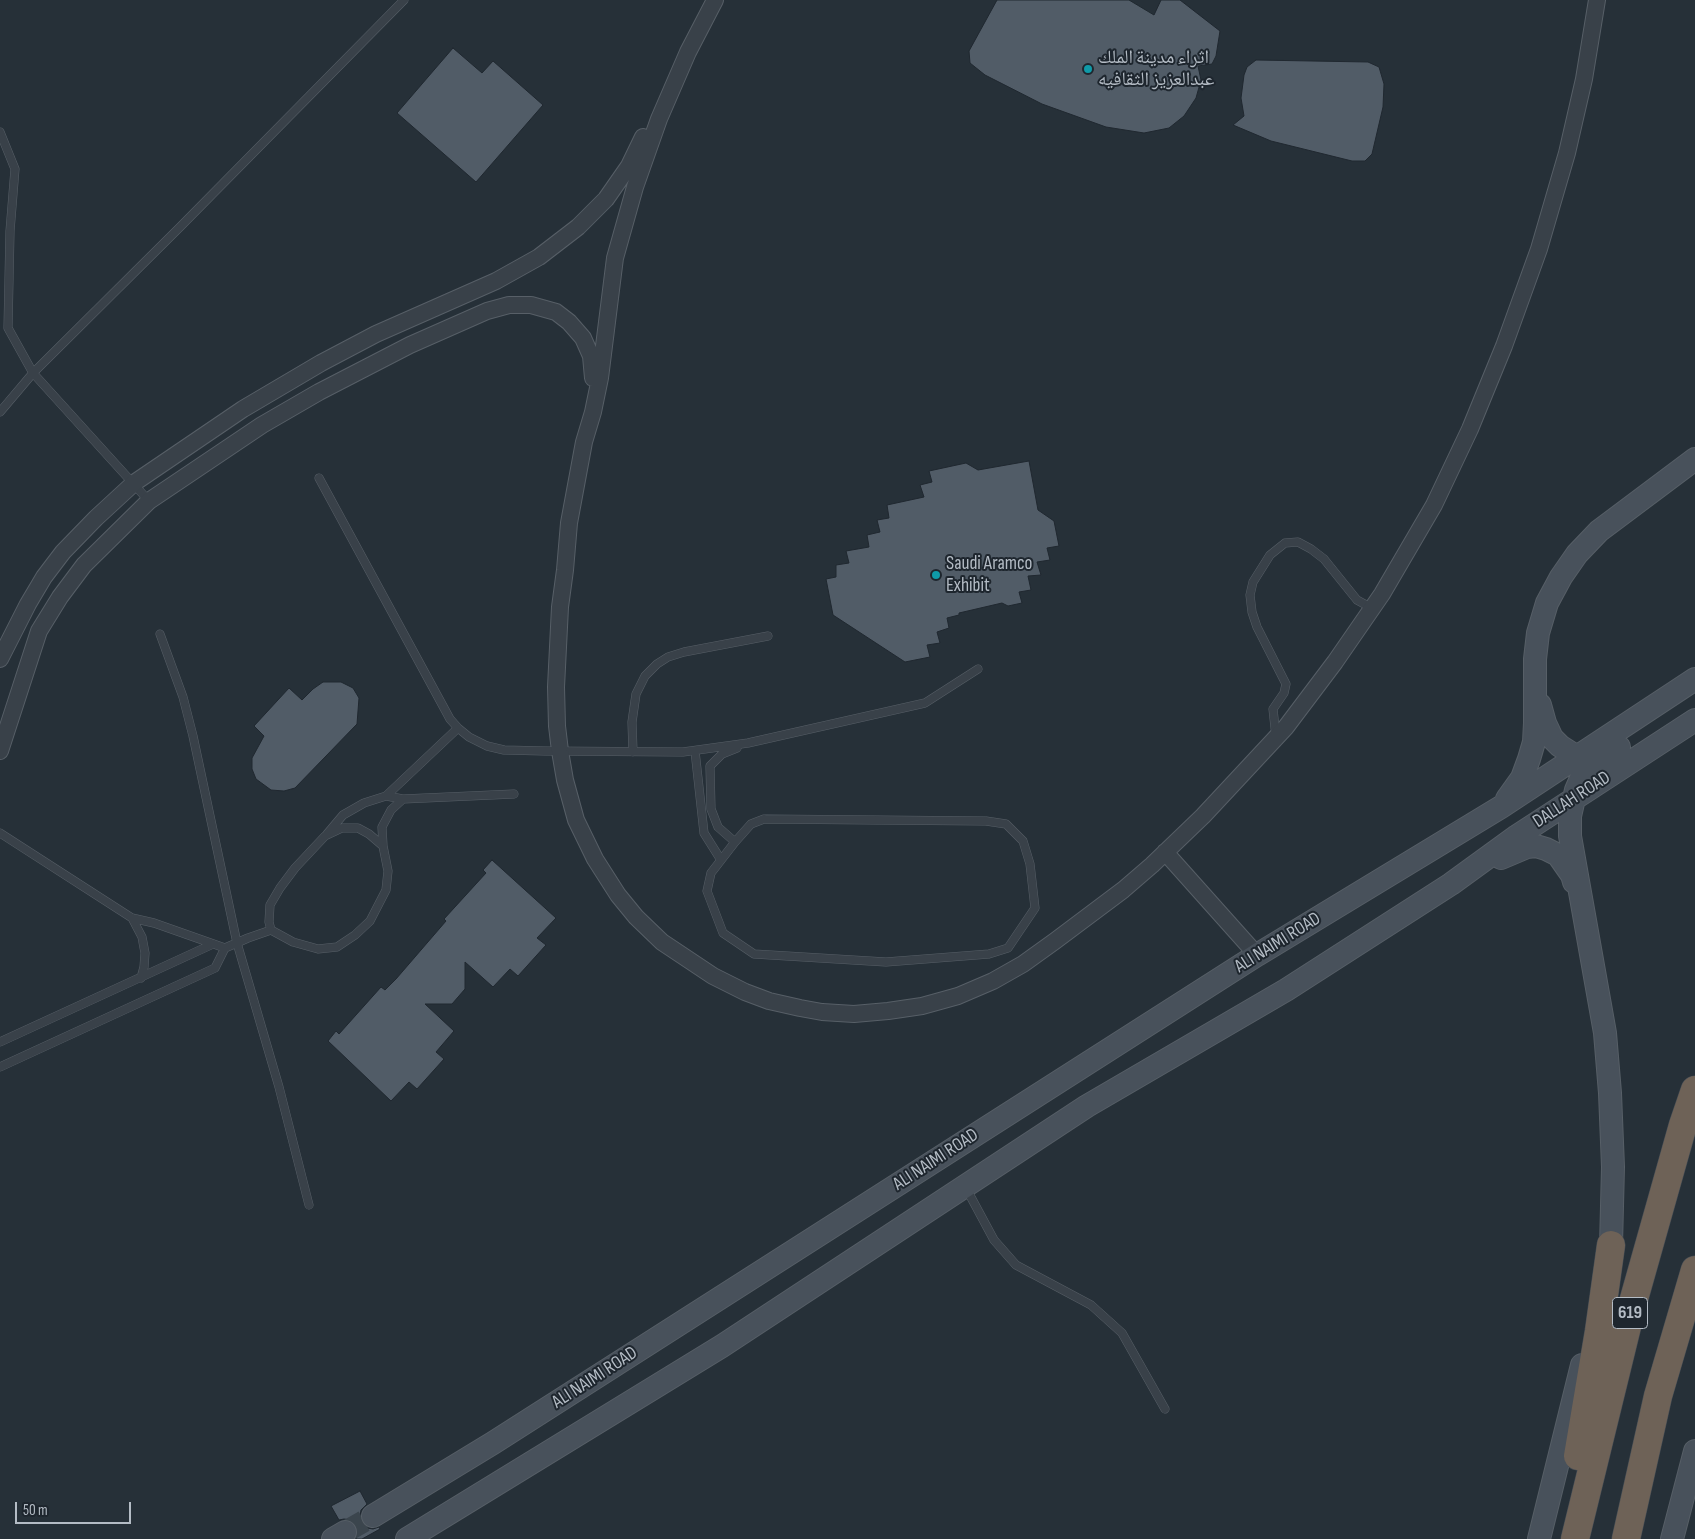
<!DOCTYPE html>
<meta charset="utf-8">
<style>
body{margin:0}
#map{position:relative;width:1695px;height:1539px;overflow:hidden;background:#263038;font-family:"Sofia Sans Condensed",sans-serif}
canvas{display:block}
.scale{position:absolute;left:15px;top:1502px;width:116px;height:22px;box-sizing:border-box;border:2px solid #b4bcc5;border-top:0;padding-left:6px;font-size:15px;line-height:18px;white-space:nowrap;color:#b4bcc5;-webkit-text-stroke:4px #1e262e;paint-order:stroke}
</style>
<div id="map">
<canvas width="1695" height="1539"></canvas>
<div class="scale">50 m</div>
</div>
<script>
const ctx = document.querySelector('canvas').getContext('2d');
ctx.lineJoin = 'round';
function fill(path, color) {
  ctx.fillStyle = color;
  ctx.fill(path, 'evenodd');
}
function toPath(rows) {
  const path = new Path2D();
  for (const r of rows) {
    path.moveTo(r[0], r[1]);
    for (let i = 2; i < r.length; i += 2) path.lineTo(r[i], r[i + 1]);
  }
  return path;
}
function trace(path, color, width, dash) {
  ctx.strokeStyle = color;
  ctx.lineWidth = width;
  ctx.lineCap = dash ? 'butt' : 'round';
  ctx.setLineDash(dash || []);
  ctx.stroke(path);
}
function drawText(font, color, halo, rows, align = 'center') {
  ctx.font = font + ' "Sofia Sans Condensed","Noto Naskh Arabic",sans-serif';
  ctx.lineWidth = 4;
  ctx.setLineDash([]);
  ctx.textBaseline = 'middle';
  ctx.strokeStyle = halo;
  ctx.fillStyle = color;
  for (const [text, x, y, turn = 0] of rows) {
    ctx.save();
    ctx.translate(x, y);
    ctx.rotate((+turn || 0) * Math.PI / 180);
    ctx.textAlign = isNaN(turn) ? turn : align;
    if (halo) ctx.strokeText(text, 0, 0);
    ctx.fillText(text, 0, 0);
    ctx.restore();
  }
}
const building = toPath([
 [997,0,1129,0,1154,15,1161,0,1180,0,1220,31,1216,56,1212,64,1198,66,1201,80,1196,98,1184,116,1169,128,1144,133,1106,127,1042,104,985,75,970,63,969,51,997,0],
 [453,48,482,73,493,61,543,105,476,182,397,113,453,48],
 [1256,60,1368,62,1379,67,1384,84,1383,107,1372,154,1365,161,1352,161,1271,141,1233,125,1244,116,1241,98,1244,75,1247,67,1256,60],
 [1029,461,1038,510,1054,521,1059,546,1047,548,1050,560,1037,562,1041,575,1028,576,1031,590,1019,592,1022,603,1008,606,1002,603,959,613,959,615,947,618,949,628,937,632,940,643,927,645,930,657,905,662,833,615,826,579,836,577,836,565,849,563,846,551,869,547,867,535,880,532,877,520,889,518,887,505,924,497,920,485,932,482,929,471,966,463,978,470,1029,461],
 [323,682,341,682,353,688,359,698,357,724,295,788,284,791,271,790,256,779,252,769,252,758,264,736,254,726,289,688,302,700,313,689,323,682],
 [492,860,556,918,537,938,546,945,518,976,510,969,493,987,465,962,465,989,452,1004,425,1004,454,1031,436,1052,444,1059,417,1089,409,1082,391,1101,328,1041,336,1031,339,1034,381,987,385,990,396,979,446,921,444,919,486,873,483,870,492,860],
 [360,1491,367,1504,361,1510,360,1516,362,1522,367,1528,373,1529,379,1527,380,1529,362,1539,356,1539,358,1532,356,1525,351,1520,344,1519,339,1520,331,1506,360,1491]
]);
fill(building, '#515c67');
trace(building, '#202830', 1);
trace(toPath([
 [345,1532,373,1516]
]), '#3b454d', 22, [22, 11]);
const lane = toPath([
 [0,132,15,169,10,231,8,328,33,373,0,412],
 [319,478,450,719,458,728,469,737,487,746,504,750,545,751,683,752,748,743,925,703,978,669],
 [149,501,33,373,181,226,404,0],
 [160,634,183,697,193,736,237,943,279,1087,309,1205],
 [1276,737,1273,709,1284,693,1286,684,1257,627,1252,612,1250,595,1253,582,1270,555,1285,543,1298,542,1311,549,1324,559,1357,600,1368,606,1373,607],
 [695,751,704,833,721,860],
 [633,752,632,722,636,694,645,676,657,664,668,657,684,652,768,636],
 [386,796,458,728],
 [764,819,986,821,1006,824,1023,841,1030,864,1035,908,1008,948,989,954,886,962,754,954,723,933,707,891,711,873,735,842,751,824,764,819],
 [0,833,132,918,154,923,225,948],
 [327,834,343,815,364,803,386,796,403,799,514,794],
 [735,842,718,827,711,809,710,766,722,754,737,748],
 [383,846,382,827,391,810,403,799],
 [132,918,142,937,145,953,144,967,141,978],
 [0,1042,213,944],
 [0,1067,215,968,225,948,248,938,271,930,293,942,318,949,337,947,355,935,370,921,386,890,388,871,383,846,369,834,358,828,342,828,325,836,295,868,280,888,270,905,269,922,271,930],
 [966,1188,994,1240,1016,1265,1091,1305,1122,1333,1165,1409]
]);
const street = toPath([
 [715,0,688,52,659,119,635,187,615,258,600,378,593,412,584,442,569,523,565,570,560,607,556,687,557,726,560,751,565,780,576,820,595,859,618,895,636,917,662,942,713,976,745,992,769,1001,800,1008,822,1012,854,1014,888,1011,922,1006,958,996,993,981,1023,964,1055,941,1123,890,1152,865,1203,816,1286,727,1335,662,1382,594,1434,505,1470,429,1504,346,1539,249,1567,153,1584,79,1597,0],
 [0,659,28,604,44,577,63,552,96,518,134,483,243,409,321,363,376,334,496,281,539,257,578,227,606,199,629,166,643,137],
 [0,751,39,631,60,597,84,565,149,501,262,425,319,392,410,345,487,311,509,305,531,305,556,312,569,322,583,338,591,356,593,378],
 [1165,852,1257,955]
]);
const secondary = toPath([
 [1540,705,1545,723,1552,738,1560,746,1571,753,1590,761],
 [1507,799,1522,778,1529,759,1534,742,1535,723,1535,659,1538,633,1547,603,1561,577,1577,554,1599,531,1695,459],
 [1501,858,1527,847,1536,846,1546,849,1558,855,1572,875,1574,882],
 [1607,1261,1611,1245,1613,1167,1610,1093,1605,1033,1570,836,1570,816,1576,790,1582,776,1590,767,1619,747],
 [373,1516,493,1443,1257,955,1501,807,1695,679],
 [333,1539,345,1532],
 [407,1539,722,1346,1087,1106,1286,990,1451,884,1517,836,1695,720],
 [1539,1539,1582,1365],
 [1672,1539,1695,1451]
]);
const highway = toPath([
 [1578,1456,1599,1331,1611,1245],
 [1575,1539,1632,1306,1683,1125,1695,1090],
 [1626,1539,1658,1396,1695,1270]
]);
trace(lane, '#575f67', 9);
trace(street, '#575f67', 18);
trace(secondary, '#575f67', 24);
trace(highway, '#444c54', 29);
trace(lane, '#394149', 8);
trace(street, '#394149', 16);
trace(secondary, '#48515b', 22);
trace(highway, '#6e6257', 28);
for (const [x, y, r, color] of [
 [1088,69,5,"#0f9aa8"],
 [936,575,5,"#0f9aa8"]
]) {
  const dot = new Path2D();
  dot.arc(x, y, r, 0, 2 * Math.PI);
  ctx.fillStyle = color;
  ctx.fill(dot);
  trace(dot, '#1e262e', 2);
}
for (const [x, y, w] of [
 [1630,1313,35]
]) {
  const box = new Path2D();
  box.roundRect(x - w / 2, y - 15.5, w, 31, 4);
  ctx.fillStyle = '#1e262e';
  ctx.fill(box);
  trace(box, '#b4bcc5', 1);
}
drawText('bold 18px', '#b4bcc5', null, [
 ["619",1630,1313]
]);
drawText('19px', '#b4bcc5', '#1e262e', [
 ["اثراء مدينة الملك",1098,58],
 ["عبدالعزيز الثقافيه",1098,80],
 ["Saudi Aramco",946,564],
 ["Exhibit",946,586]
], 'left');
drawText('19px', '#b4bcc5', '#1e262e', [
 ["DALLAH ROAD",1572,800,-33],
 ["ALI NAIMI ROAD",1278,943,-32],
 ["ALI NAIMI ROAD",936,1160,-33],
 ["ALI NAIMI ROAD",595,1378,-33]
]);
</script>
